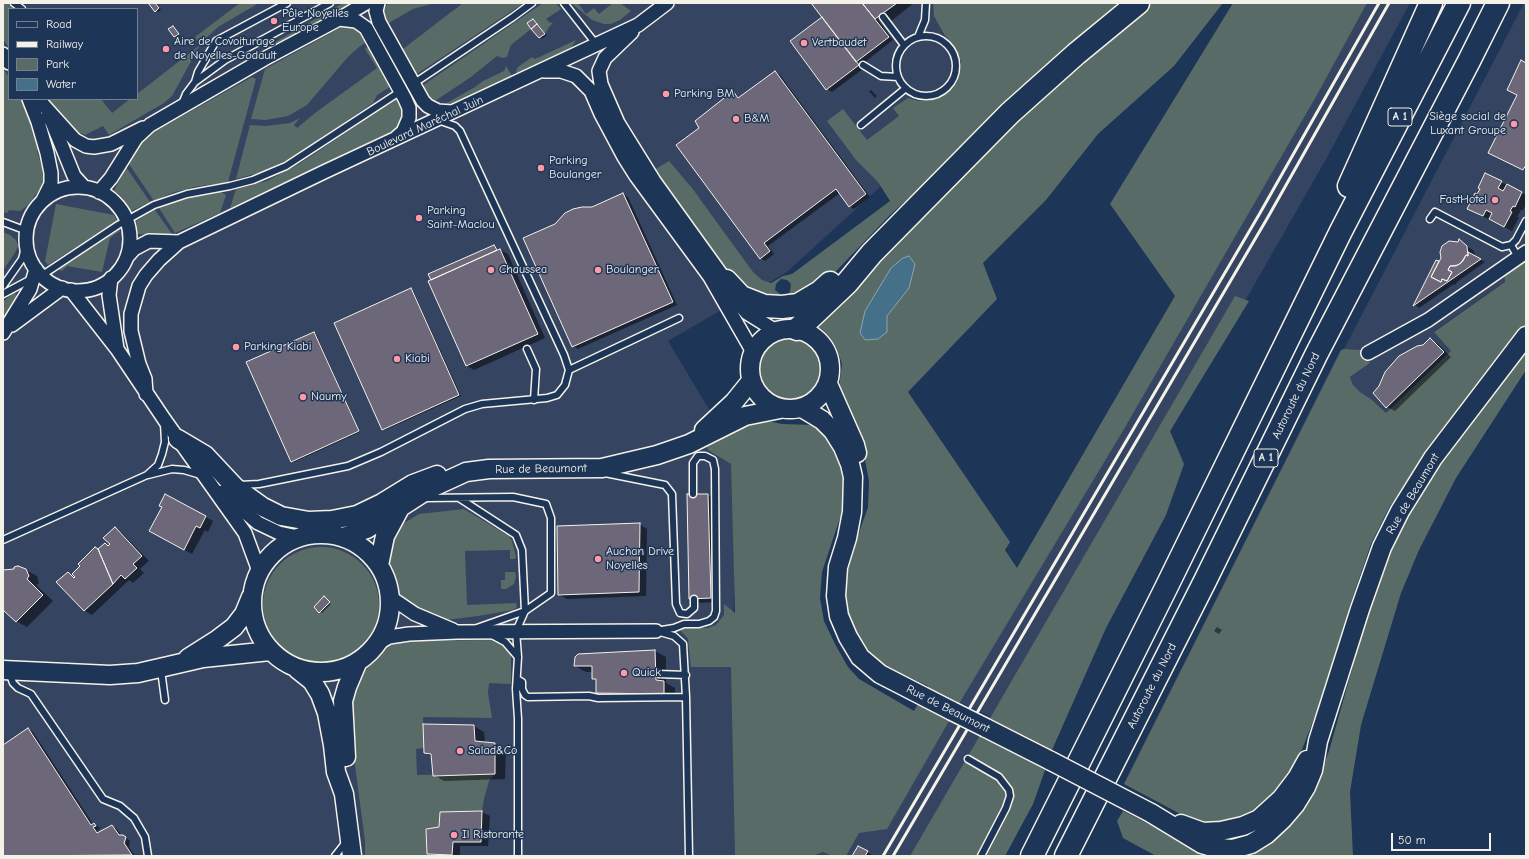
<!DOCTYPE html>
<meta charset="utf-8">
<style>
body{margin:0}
#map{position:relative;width:1529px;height:859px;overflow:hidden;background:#1d3557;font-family:"Comic Neue",sans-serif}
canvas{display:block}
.frame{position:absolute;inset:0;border:4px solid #f4f1e8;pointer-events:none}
.legend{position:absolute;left:8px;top:8px;width:130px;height:92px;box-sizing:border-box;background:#1d3557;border:1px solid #738091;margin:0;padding:5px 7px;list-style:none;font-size:12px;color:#f4f1e8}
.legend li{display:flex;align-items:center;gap:8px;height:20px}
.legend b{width:20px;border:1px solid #738091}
.scale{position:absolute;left:1391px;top:833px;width:100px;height:18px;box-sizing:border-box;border:2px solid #f4f1e8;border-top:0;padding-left:5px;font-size:12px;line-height:14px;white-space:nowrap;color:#f4f1e8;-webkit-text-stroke:3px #1d3557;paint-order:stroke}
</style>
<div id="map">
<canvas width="1529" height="859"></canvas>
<div class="frame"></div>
<ul class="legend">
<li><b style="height:5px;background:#1d3557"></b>Road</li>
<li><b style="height:5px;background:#f4f1e8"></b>Railway</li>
<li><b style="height:11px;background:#586b67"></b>Park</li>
<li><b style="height:11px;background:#45708a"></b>Water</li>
</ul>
<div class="scale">50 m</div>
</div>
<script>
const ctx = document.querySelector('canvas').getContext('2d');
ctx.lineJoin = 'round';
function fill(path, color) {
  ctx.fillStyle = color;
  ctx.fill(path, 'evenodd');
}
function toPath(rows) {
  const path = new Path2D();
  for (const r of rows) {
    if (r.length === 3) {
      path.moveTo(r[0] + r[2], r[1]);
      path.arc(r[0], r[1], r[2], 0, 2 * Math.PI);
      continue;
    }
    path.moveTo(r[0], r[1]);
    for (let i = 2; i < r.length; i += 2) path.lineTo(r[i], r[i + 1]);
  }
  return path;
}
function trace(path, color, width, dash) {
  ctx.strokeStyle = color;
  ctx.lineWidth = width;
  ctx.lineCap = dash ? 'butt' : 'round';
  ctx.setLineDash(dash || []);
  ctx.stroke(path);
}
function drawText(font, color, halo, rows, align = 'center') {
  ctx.font = font + ' "Comic Neue",sans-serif';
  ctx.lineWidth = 3;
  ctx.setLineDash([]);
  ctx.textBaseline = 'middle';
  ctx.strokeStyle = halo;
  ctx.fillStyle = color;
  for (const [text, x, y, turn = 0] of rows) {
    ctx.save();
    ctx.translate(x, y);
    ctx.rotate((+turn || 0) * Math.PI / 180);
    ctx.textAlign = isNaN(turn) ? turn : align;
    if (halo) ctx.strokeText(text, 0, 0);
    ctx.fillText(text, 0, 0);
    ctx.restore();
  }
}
fill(toPath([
 [3,3,975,3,974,101,787,272,668,341,737,456,733,639,742,856,3,856],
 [9,9,137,9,137,99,9,99],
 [1338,3,1410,3,1325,161,1004,723,945,695,1022,559,1175,296],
 [1524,3,1526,3,1526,260,1504,274,1505,282,1434,331,1452,351,1386,413,1371,399,1360,392,1353,385,1350,377,1370,363,1362,350,1344,349],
 [927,710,1045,771,1033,804,1005,856,813,856,823,852]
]), '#354461');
fill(toPath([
 [3,3,7,3,16,9,9,9,9,48,3,39],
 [240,3,259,3,218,27,206,38,200,45,172,96,164,103,109,135,103,126,85,135,81,133,77,135,48,99,101,99,112,113,130,99,137,99,137,94,200,45,195,37],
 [343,3,352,3,271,50,272,44],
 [388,3,435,3,413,9,387,24,383,12],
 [463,3,524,3,414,76,399,52],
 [543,3,556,3,561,9,546,19,549,22,553,23,549,27,545,34,533,19,527,23,531,29,511,45,507,57,503,58,497,56,471,77,435,101,429,96,422,86],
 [571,3,578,3,586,14,594,8,599,14,613,3,620,3,631,11,620,20,611,24,604,24,592,20],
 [933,3,1130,3,1015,101,890,215,817,291,785,303,735,284,654,170,669,161,692,188,753,272,762,280,771,283,783,276,792,274,890,201,878,182,856,160,827,121,843,109,867,140,899,116,893,108,908,98,919,101,930,100,942,97,951,90,957,82,960,70,961,62,957,51,944,34,934,16],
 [781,279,787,280,791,284,790,292,787,295,781,295,775,290,776,284],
 [1152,3,1223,3,1174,66,1098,134,1046,200,983,263,997,299,908,392,1010,542,1005,550,1017,568,1175,296,1110,204,1233,3,1367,3,1318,93,1124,429,960,702,887,829,859,833,846,856,833,856,823,852,813,856,735,856,731,667,691,667,688,639,680,630,681,628,708,628,716,625,724,615,724,604,735,613,731,464,708,450,706,444,753,422,763,420,782,424,813,425,825,435,835,450,845,476,845,503,822,572,820,598,824,621,835,644,848,667,859,679,914,711,928,686,886,666,865,647,850,622,845,598,845,572,868,507,869,481,864,455,839,388,842,364,837,349,831,339,823,330,814,324,983,150,1113,34],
 [347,25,359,28,368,41,359,47,347,58,307,105,288,116,266,120,251,119,265,69,340,28],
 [576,40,571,48,518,74,516,71,518,67,532,57,535,59],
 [370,45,393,85,377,95,373,103,293,157,261,172,236,179,250,125,266,126,290,123,300,118,294,125,297,128,315,113,377,68,365,49],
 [506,66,512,76,455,103,445,104,475,87,483,81,504,71],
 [3,68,9,77,9,99,22,99,33,124,41,149,37,151,42,168,44,183,28,205,20,211,9,210,7,213,3,212],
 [252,77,256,79,228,182,194,187,172,193,154,201,129,164,138,146,145,137],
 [399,97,406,112,398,129,230,208,236,189,267,181,299,164],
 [126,167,150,202,131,211,121,196,114,191],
 [221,192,226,195,220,213,175,233,159,208,176,201],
 [56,204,114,215,117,221,48,265,45,261],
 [155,210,172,234,167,236,138,234,136,221],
 [120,228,120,231,110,238,102,272,67,266,62,271,57,269],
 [3,232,10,235,16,240,18,246,15,253,3,270],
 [1526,260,1526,324,1428,452,1390,506,1371,544,1350,605,1321,701,1301,752,1284,786,1269,803,1254,811,1232,820,1203,826,1124,784,1341,350,1344,349,1362,350,1370,363,1350,377,1353,385,1360,392,1371,399,1386,413,1451,351,1434,332,1505,282,1504,274],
 [14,292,19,298,3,325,3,302],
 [1235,296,1249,301,1170,431,1184,464,1166,515,1106,628,1052,750,1033,804,1005,856,910,856],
 [791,369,32],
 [1526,350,1526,370,1456,478,1419,550,1401,593,1361,725,1350,792,1353,856,1238,856,1267,846,1296,819,1312,796,1329,751,1369,609,1389,553,1407,515,1439,466],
 [464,509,509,536,512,541,516,557,515,559,510,559,510,550,465,551,467,605,516,603,517,607,513,610,478,616,446,620,436,619,405,602,399,594,388,567,387,556,395,533,404,523,419,514],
 [321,605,58],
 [505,572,515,572,516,576,514,584,506,589,501,589,501,580,505,580],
 [493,640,504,646,511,655,511,684,489,683,488,693,492,718,423,717,424,748,416,749,417,775,495,774,489,781,484,799,482,811,440,812,439,827,426,829,427,854,483,856,365,856,365,841,354,758,351,715,354,691,362,670,376,656,391,645,405,641],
 [1123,811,1157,828,1192,848,1215,856,1156,856,1123,838,1117,821]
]), '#586b67');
const water = toPath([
 [909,256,915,264,909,288,887,316,887,332,878,339,865,340,860,333,865,311,891,268,903,258,909,256]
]);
fill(water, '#45708a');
trace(water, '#8ba4b0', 1);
fill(toPath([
 [150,3,156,3,161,10,158,12,156,11],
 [812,3,914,3,886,25,877,19,893,40,861,65,863,69,832,92,827,89,791,42,823,17],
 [533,20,547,35,542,39,529,23],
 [175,29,180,36,177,38,170,30],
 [1526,64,1526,171,1494,156,1518,95],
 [775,72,780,75,870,197,854,209,849,206,840,193,768,246,774,254,765,261,760,258,701,128,733,92,740,98],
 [871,90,877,96,875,98,869,91],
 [1501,182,1526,195,1526,204,1523,210,1521,210,1517,217,1519,217,1512,231,1476,213],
 [623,194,628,197,677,305,578,349,573,346,592,208],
 [1460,241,1474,251,1475,257,1485,262,1457,282,1455,285,1454,284,1419,308,1415,305,1437,261,1439,262],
 [494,246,498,251,500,250,508,254,545,338,474,370,467,366,429,282],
 [411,290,413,291,461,396,385,430,383,429],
 [314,333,316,334,360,432,294,462,292,461],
 [1430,339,1438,344,1451,357,1395,411,1387,407,1380,387],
 [688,495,708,495,716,499,718,602,697,603,690,599],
 [163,507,206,517,213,521,208,532,205,530,192,554,158,535],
 [639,524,647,529,646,596,567,599,559,595],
 [115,528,122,533,149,561,140,569,144,573,133,583,129,580,92,615,84,610,68,573,78,579,98,551,105,544,109,546,111,544],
 [20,567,37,576,39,583,36,585,53,601,27,627,16,621,3,608,3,571,14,570],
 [326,599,331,604,322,613,315,607],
 [1217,627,1222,630,1219,634,1214,631],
 [655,651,666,657,666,683,675,688,675,700,608,699,597,693,597,681,593,679,593,672,586,672,575,666,626,652],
 [474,726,484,732,485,743,495,744,506,750,505,779,444,781,434,775,432,757,425,753],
 [28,729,33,732,93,824,99,827,100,829,97,830,99,833,112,826,117,829,122,836,122,848,124,848,127,838,130,841,129,847,135,856,3,856,3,746],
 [482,812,490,816,488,846,460,846,460,856,432,856,428,854,440,828],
 [859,847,872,855,871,856,853,856]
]), '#0007');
const building = toPath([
 [148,3,155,3,159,8,155,12,148,3],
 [811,3,862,3,889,37,856,62,811,3],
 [862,3,897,3,875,19,862,3],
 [822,17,859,65,826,90,790,41,822,17],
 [533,19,537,24,531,29,527,23,533,19],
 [537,24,545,34,539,38,531,29,537,24],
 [173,26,179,34,174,37,168,29,173,26],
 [1521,60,1526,63,1526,165,1523,170,1488,153,1517,95,1507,90,1521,60],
 [775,71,866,194,849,207,836,189,764,243,770,251,760,259,676,145,699,128,695,121,733,91,738,98,775,71],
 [1485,173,1502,181,1498,188,1503,191,1507,184,1522,192,1515,207,1513,206,1510,211,1512,212,1504,227,1489,219,1492,213,1486,210,1483,216,1467,209,1475,193,1477,194,1480,189,1478,188,1485,173],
 [623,193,673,302,572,347,523,238,555,224,565,213,573,209,582,207,592,207,623,193],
 [1459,239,1467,246,1468,256,1466,255,1463,261,1458,265,1450,266,1448,270,1452,272,1447,281,1442,279,1441,282,1431,277,1441,258,1440,252,1442,246,1449,241,1458,242,1459,239],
 [494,245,497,250,431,280,428,274,494,245],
 [500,249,538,334,466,366,428,281,500,249],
 [1468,252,1481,259,1413,306,1436,260,1439,261,1431,277,1441,282,1442,279,1447,281,1452,272,1448,270,1450,266,1456,266,1461,263,1466,255,1468,256,1468,252],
 [411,288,459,395,382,430,334,323,411,288],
 [314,332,359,431,291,462,246,362,314,332],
 [1430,338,1444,352,1386,408,1373,393,1379,386,1385,372,1399,356,1417,346,1423,345,1430,338],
 [165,494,206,516,200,528,196,526,184,550,149,531,162,507,159,506,165,494],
 [687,494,708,494,711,598,689,599,687,494],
 [640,523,639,592,558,595,557,526,640,523],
 [115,527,142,556,133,564,137,568,125,579,121,575,113,584,98,549,105,543,108,546,110,544,103,538,115,527],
 [95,547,98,549,113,584,84,611,56,582,68,572,74,578,75,577,72,574,80,566,78,564,95,547],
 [18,566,26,569,29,576,27,579,43,595,16,622,3,610,3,570,14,569,14,567,18,566],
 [324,596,330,602,319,613,314,607,324,596],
 [655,650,656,680,664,681,664,694,596,693,596,679,592,679,592,666,574,666,575,657,578,654,655,650],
 [423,724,474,725,475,741,495,743,495,774,433,776,431,754,424,753,423,724],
 [28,728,91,825,94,823,96,826,93,827,97,833,112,825,119,835,123,835,126,837,124,843,132,855,3,856,3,745,28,728],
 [482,811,481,842,453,842,452,855,427,854,426,829,439,827,440,812,482,811],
 [858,846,868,851,865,856,852,856,858,846]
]);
fill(building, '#6c6779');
trace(building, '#f4f1e8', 1);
const lane = toPath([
 [14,3,22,9],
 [564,3,596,44],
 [883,17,904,45],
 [926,66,30],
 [918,37,925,20,926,3],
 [863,65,881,76,898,77],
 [195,82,198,72,216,41,287,3],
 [413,84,513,17,532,3],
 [182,104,186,94,195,82,225,60,330,3],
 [861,125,906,88],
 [1430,219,1435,212,1502,247,1511,245,1518,257],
 [3,222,27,231],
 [1511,245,1516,240,1526,221],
 [3,286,22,259,26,244],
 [3,294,33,278,41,276,118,225,154,205,187,194,230,186,253,180,286,166,401,91],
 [527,349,536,369,534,400],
 [569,370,679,318],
 [605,473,665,485,672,494,676,604,680,613,687,614,694,608,694,599],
 [148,475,172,469,184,470,201,475],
 [240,485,259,484,348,466,381,452,465,409,482,404,547,398,557,395,565,385,569,370,564,355,460,131,455,126,438,120],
 [425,498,513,497,546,504,551,518,551,593,525,611,477,628],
 [459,498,516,535,522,550,525,611,516,631,518,657,516,689,518,719,518,856],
 [3,540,147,475,158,465,162,454,165,442,164,423],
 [656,631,674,628,684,624,699,624,709,621,714,617,716,611,715,469,713,460,705,456,698,456,693,463,693,494],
 [660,632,674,636,683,644,686,697,689,856],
 [492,635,505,642,518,657],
 [161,670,165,700],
 [9,672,13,683,18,688,31,694,103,799,120,806,134,818,145,837,148,856],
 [658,674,686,675],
 [517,679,522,682,522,689,525,695,528,697,589,696,598,698,686,697],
 [968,759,999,777,1009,790,1010,796,1006,808,981,856],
 [335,856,346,842]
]);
const street = toPath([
 [378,3,376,11,379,22,423,101,428,106,438,111,452,112],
 [339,19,356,21,366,28,405,99,409,108,409,118,403,132,397,137],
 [632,32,605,58,599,71,601,84,618,123,654,181,726,281,734,298,747,313,776,331],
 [3,54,9,63],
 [544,71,561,71,576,76,591,91,601,114,624,157,636,176,710,277,753,352],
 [29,99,38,122,47,153,51,173,51,184,43,200],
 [38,99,75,140,86,146,94,147,111,144,143,128],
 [48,116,52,122,74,176,84,187],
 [78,239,52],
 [99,192,111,178,136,138,150,125,264,59,339,19,366,3],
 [127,257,134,249,149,241,179,242],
 [111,278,109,295,117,349],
 [71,290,117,349,164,419,245,533,259,571],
 [12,325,62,288],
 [3,333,30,289,36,269],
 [1368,353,1428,320,1526,252],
 [146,394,145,379,139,364,131,331,131,314,139,286,146,275,159,260,179,242,324,172,638,25,667,3],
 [222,492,258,523,279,533,298,537],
 [390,597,415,614,453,630],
 [377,644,389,637,409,634,458,632,656,631]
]);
const secondary = toPath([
 [790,369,40],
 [828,384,855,445,857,453],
 [802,408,822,420,833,431,843,447,850,464,853,477,852,512,847,538,838,567,836,596,839,616,848,637,860,657,880,674,952,711],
 [704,430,734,402,751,381],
 [178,439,205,455,235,487,263,507,281,516,309,521,332,520,357,515,382,503,413,484,437,475],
 [321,603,69],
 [343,537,367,529,429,489,466,472,489,469,602,468,657,455,689,444,745,416,780,409],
 [379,565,385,536,399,510],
 [188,658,218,639,234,627,244,614,251,597],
 [297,669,312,681,320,694,327,713,333,745,336,772,344,794,352,856],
 [3,670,110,675,138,673,203,658,270,651],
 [986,728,1051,761],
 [346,757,343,701,347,687,358,661],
 [1151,813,1202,844,1216,848,1233,849,1251,844,1267,834,1283,819,1295,805,1306,787,1313,770,1318,741,1360,609,1382,547,1400,511,1433,458,1526,336],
 [1181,824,1203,832,1221,831,1243,826,1259,819,1281,799,1297,778,1307,760]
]);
const highway = toPath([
 [1349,186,1431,3],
 [726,281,741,297,764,306,782,307,798,305,820,292,830,283],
 [797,329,807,321,847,283,872,253,1010,113,1076,54,1138,3],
 [1032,856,1166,588,1341,231,1459,3],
 [1066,856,1205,581,1317,353,1469,61,1498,3]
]);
trace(lane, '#f4f1e8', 9);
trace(street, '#f4f1e8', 16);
trace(secondary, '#f4f1e8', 21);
trace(highway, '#f4f1e8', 25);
trace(lane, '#1d3557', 6);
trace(street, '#1d3557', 13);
trace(secondary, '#1d3557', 18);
trace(highway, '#1d3557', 22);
trace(toPath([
 [883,856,1260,213,1379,3],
 [893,856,1268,217,1389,3]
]), '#f4f1e8', 3);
const secondaryBridge = toPath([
 [952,711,986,728],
 [1051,761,1151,813]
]);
trace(secondaryBridge, '#f4f1e8', 21, []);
trace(secondaryBridge, '#1d3557', 18);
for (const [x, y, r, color] of [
 [274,21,4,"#ff9aa2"],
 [804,43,4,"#ff9aa2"],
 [166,49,4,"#ff9aa2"],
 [666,94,4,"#ff9aa2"],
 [736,119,4,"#ff9aa2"],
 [1514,124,4,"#ff9aa2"],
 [541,168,4,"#ff9aa2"],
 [1495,200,4,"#ff9aa2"],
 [419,218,4,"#ff9aa2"],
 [491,270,4,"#ff9aa2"],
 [598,270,4,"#ff9aa2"],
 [236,347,4,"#ff9aa2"],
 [397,359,4,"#ff9aa2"],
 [303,397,4,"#ff9aa2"],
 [598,559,4,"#ff9aa2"],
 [624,673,4,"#ff9aa2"],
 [460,751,4,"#ff9aa2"],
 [454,835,4,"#ff9aa2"]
]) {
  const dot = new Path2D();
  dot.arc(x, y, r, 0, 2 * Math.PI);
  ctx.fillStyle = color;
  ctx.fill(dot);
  trace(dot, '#1d3557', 1.5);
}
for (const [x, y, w] of [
 [1400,117,24],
 [1266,458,24]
]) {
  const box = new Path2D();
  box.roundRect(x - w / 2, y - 9, w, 18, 3);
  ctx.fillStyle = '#1d3557';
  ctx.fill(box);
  trace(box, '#f4f1e8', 1);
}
drawText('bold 11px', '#f4f1e8', null, [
 ["A 1",1400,117],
 ["A 1",1266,458]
]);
drawText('12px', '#f4f1e8', '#1d3557', [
 ["Pôle Noyelles",282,14],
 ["Europe",282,28],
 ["Aire de Covoiturage",174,42],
 ["de Noyelles-Godault",174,56],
 ["Vertbaudet",812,43],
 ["Parking BM",674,94],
 ["Siège social de",1506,117,"right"],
 ["Luxant Groupe",1506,131,"right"],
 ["B&M",744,119],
 ["Parking",549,161],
 ["Boulanger",549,175],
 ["FastHotel",1487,200,"right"],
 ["Parking",427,211],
 ["Saint-Maclou",427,225],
 ["Chaussea",499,270],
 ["Boulanger",606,270],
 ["Parking Kiabi",244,347],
 ["Kiabi",405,359],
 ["Naumy",311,397],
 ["Auchan Drive",606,552],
 ["Noyelles",606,566],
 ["Quick",632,673],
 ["Salad&Co",468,751],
 ["Il Ristorante",462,835]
], 'left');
drawText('12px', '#f4f1e8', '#1d3557', [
 ["Boulevard Maréchal Juin",425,126,-25],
 ["Autoroute du Nord",1296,396,-64],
 ["Rue de Beaumont",541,469,-1],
 ["Rue de Beaumont",1413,494,-59],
 ["Autoroute du Nord",1152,686,-63],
 ["Rue de Beaumont",948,709,27]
]);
</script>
